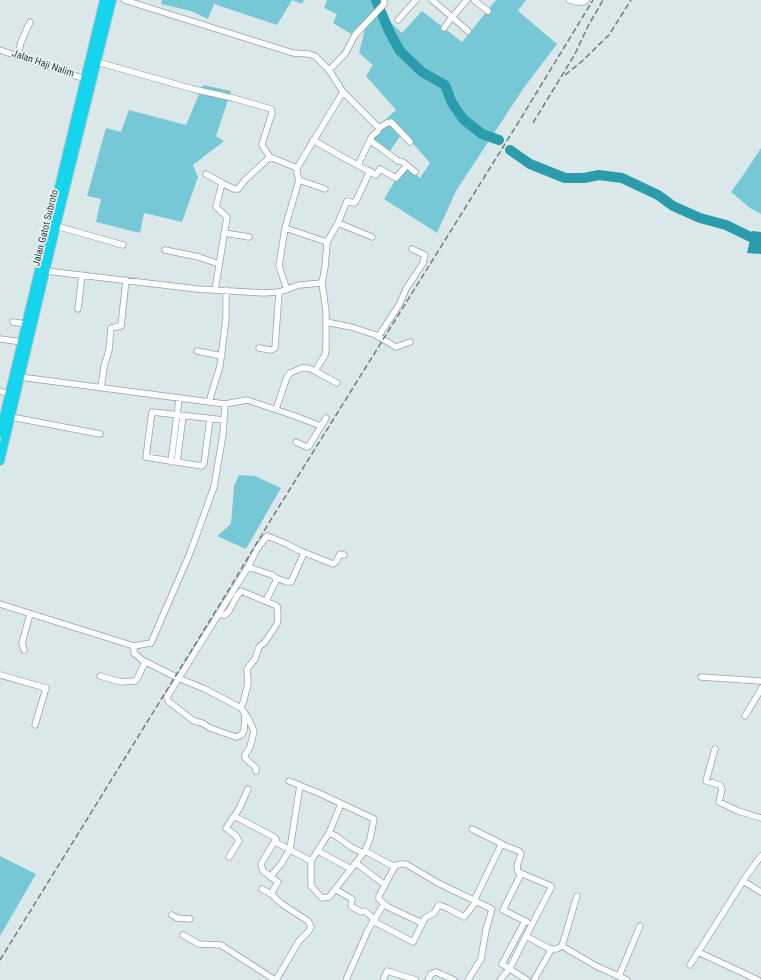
<!DOCTYPE html>
<style>
body{margin:0}
canvas{display:block;background:#dbe8ea}
</style>
<canvas width="761" height="980"></canvas>
<script>
const ctx = document.querySelector('canvas').getContext('2d');
ctx.lineJoin = 'round';
function fill(path, color) {
  ctx.fillStyle = color;
  ctx.fill(path, 'evenodd');
}
function toPath(rows) {
  const path = new Path2D();
  for (const r of rows) {
    path.moveTo(r[0], r[1]);
    for (let i = 2; i < r.length; i += 2) path.lineTo(r[i], r[i + 1]);
  }
  return path;
}
function trace(path, color, width, dash) {
  ctx.strokeStyle = color;
  ctx.lineWidth = width;
  ctx.lineCap = dash ? 'butt' : 'round';
  ctx.setLineDash(dash || []);
  ctx.stroke(path);
}
function drawText(font, color, halo, rows, align = 'center') {
  ctx.font = font + ' "Roboto Condensed",sans-serif';
  ctx.lineWidth = 3.5;
  ctx.setLineDash([]);
  ctx.textBaseline = 'middle';
  ctx.strokeStyle = halo;
  ctx.fillStyle = color;
  for (const [text, x, y, turn = 0] of rows) {
    ctx.save();
    ctx.translate(x, y);
    ctx.rotate((+turn || 0) * Math.PI / 180);
    ctx.textAlign = isNaN(turn) ? turn : align;
    if (halo) ctx.strokeText(text, 0, 0);
    ctx.fillText(text, 0, 0);
    ctx.restore();
  }
}
fill(toPath([
 [162,0,304,0,302,4,292,0,277,25,214,4,208,19,191,11,161,4],
 [327,0,377,0,374,7,402,33,422,11,462,42,496,0,526,0,518,11,557,44,523,89,456,191,437,233,384,199,405,164,420,178,430,163,403,132,390,151,368,136,396,110,366,76,373,65,359,53,365,29,359,25,351,34,333,23,337,14,324,8],
 [203,85,231,91,216,136,224,141,193,165,198,177,182,222,144,213,140,233,96,222,101,199,87,196,106,128,121,132,129,110,186,125],
 [761,148,761,214,750,208,731,192,744,174],
 [239,475,255,476,281,488,246,549,217,536,231,524,234,486],
 [0,856,36,874,0,936]
]), '#77c8d6');
fill(toPath([
 [752,231,761,232,761,254,747,253]
]), '#2a9cac');
trace(toPath([
 [376,0,389,31,400,51,422,72,445,85,452,103,463,119,482,134,499,140],
 [510,150,530,164,565,178,584,178,599,175,622,178,658,195,673,206,700,218,726,225,761,242]
]), '#2a9cac', 10);
const minor = toPath([
 [124,0,293,53,309,54,315,56,329,70,343,92,379,128,378,131,372,136,358,165],
 [432,0,452,17,467,0],
 [474,0,488,11],
 [569,0,576,2,584,2,586,0],
 [398,20,416,0],
 [444,28,452,17,468,31],
 [0,50,85,79],
 [18,56,21,42,30,22],
 [97,62,193,89,233,98,271,109,272,113,262,144,263,147,270,157,297,168,297,173,299,180,285,228,279,266,287,290],
 [329,70,345,54,355,35,384,4,384,0],
 [379,128,387,123,391,122,410,142],
 [313,140,339,155,376,175,380,169,396,178,407,165],
 [371,141,398,161,403,162,415,172],
 [297,168,343,92],
 [206,174,222,183,216,207,227,217,215,290],
 [299,180,325,189],
 [222,183,234,189,238,189,245,180,270,157],
 [338,223,372,237],
 [56,226,123,245],
 [285,228,327,242],
 [224,233,249,237],
 [165,250,199,257,219,264],
 [46,271,197,289,264,293,279,292,299,285,322,283],
 [78,309,82,275],
 [13,322,26,324],
 [326,322,351,327,376,335,396,347,410,342],
 [378,337,399,305,406,289,423,263,425,255,412,249],
 [0,339,22,342],
 [259,348,271,350,275,348,279,292],
 [197,351,222,356],
 [315,371,325,355,326,350,326,312,322,283,325,267,327,242,338,223,347,201,354,203,356,201,370,171],
 [20,377,225,404,247,400,295,416,321,426],
 [101,388,104,367,109,350,111,328,121,326,126,280],
 [0,391,9,394],
 [209,402,220,366,226,319,226,290],
 [276,409,287,377,290,373,302,368,308,368,315,371,337,383],
 [11,417,100,434],
 [210,419,204,463,202,466,146,457,152,412,224,420],
 [296,442,307,447,309,446,326,418],
 [171,462,179,399],
 [177,462,183,416],
 [248,567,272,575,276,578,276,581,266,601],
 [276,578,287,582,291,582,304,553],
 [0,604,134,646,151,643,190,553,214,487,223,434,225,404],
 [217,615,225,615,229,611,237,596,241,591,277,606,278,616,277,624,265,642,259,647,255,659,247,669,248,683,244,700,241,708],
 [134,646,134,653,142,660,178,678,205,689,241,708,248,718,254,731,250,747,245,755,245,758,256,768,256,771],
 [24,650,22,643,30,614],
 [0,675,46,688,35,725],
 [100,676,121,682,135,681,137,679,145,662],
 [701,677,761,681],
 [245,713,244,731,241,735,236,737,210,728,202,723,194,721,168,701,167,697,248,567,257,549,267,536,287,544,298,550,333,564,336,562,340,554,344,555],
 [745,716,760,691,761,688],
 [715,749,706,781,720,785,722,789,719,802,738,811,761,818],
 [341,804,329,833,336,836,351,847,363,853],
 [234,816,274,837,276,839,277,843,311,861,311,886,322,898,329,897,365,851,370,839,374,819,321,794,289,781],
 [472,829,502,844],
 [318,851,351,869],
 [365,851,393,866,401,864,406,864,438,883,492,909,486,930,481,959,468,980],
 [229,857,239,841,236,836,226,828,239,809,248,789],
 [311,861,329,833],
 [356,863,385,885],
 [395,866,379,896,379,899,388,907,422,923],
 [521,874,503,910,527,922],
 [270,877,281,864,290,849,300,785],
 [743,881,761,892],
 [262,889,271,894],
 [335,889,352,899,351,905,352,907,361,912,365,911,374,919],
 [474,901,501,845,503,845,519,851,521,854,517,866,518,872,551,886,551,888,526,936,550,949,556,949,562,946,596,966,627,980],
 [172,915,177,918,190,919],
 [373,921,413,942,425,918,434,913,439,905,447,908,464,917,476,902],
 [525,921,502,964,527,980],
 [183,935,199,944,221,945,275,980],
 [562,946,577,896],
 [698,952,758,980],
 [690,965,747,875,761,856],
 [619,976,640,926],
 [276,980,299,941,308,932,311,927,308,921,282,904,271,894,278,882,263,871,261,864,276,839],
 [346,980,368,930,384,904],
 [383,980,387,971,416,980],
 [428,980,431,974,436,972,454,980],
 [500,980,510,968,526,936],
 [534,980,551,950]
]);
const highway = toPath([
 [0,433,104,0],
 [0,461,56,226,112,0]
]);
trace(minor, '#97a3a5', 7);
trace(highway, '#c2c3c3', 10);
trace(minor, '#fff', 5.5);
trace(highway, '#14d5ed', 8);
trace(toPath([
 [565,75,580,63,609,35,631,0],
 [533,123,575,54,588,26,603,0],
 [0,960,217,609,275,513,518,123,593,0]
]), '#71797b', 1.5, [6, 3]);
drawText('10px', '#323738', '#e8f5f7', [
 ["Jalan Haji Nalim",43,64,19],
 ["Jalan Gatot Subroto",46,228,-76]
]);
</script>
